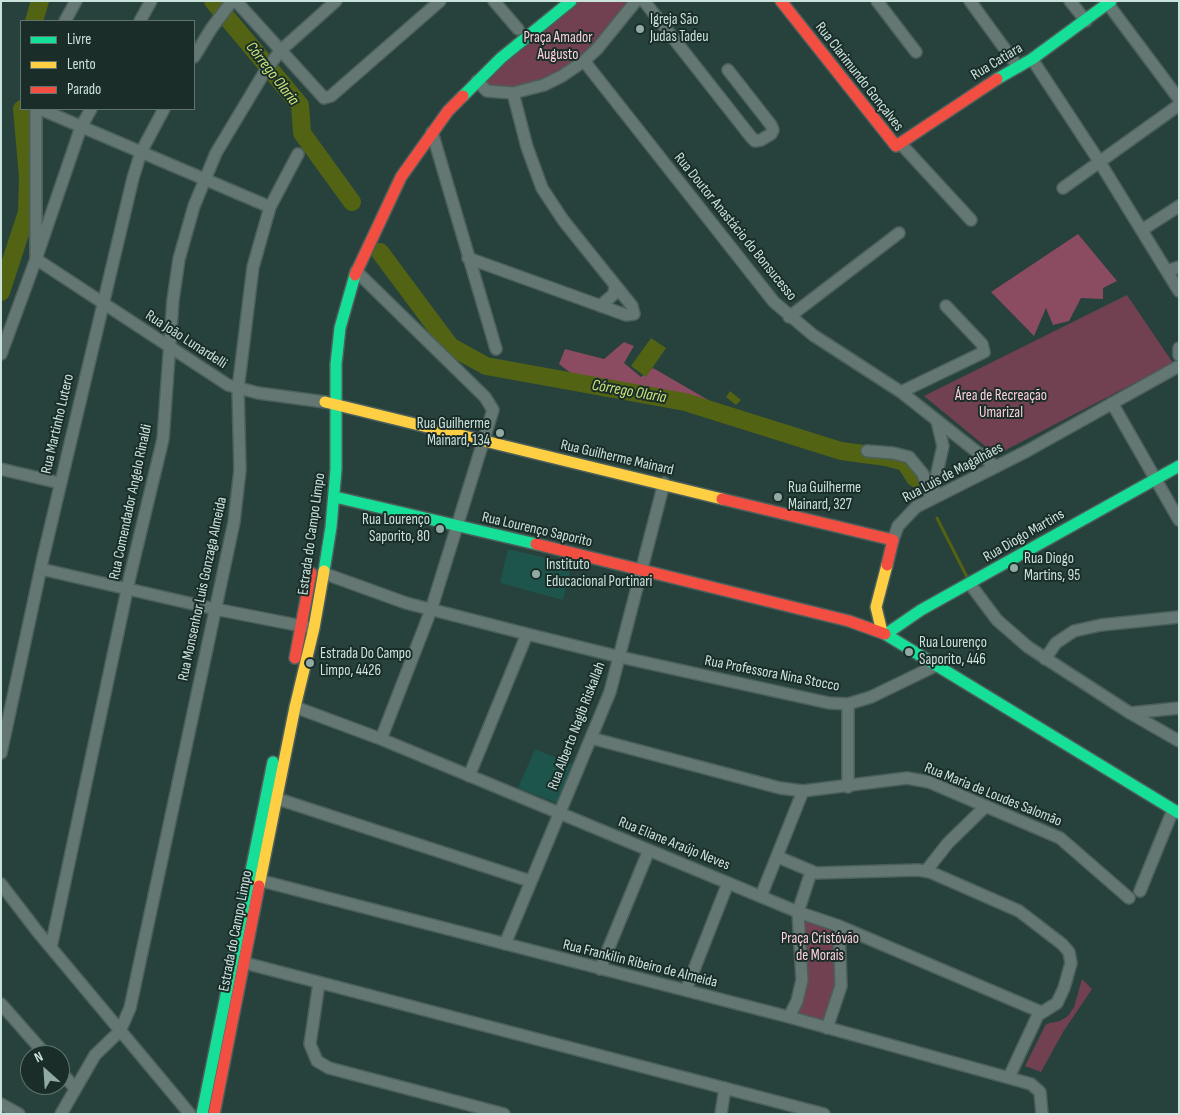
<!DOCTYPE html>
<meta charset="utf-8">
<style>
body{margin:0}
#map{position:relative;width:1180px;height:1115px;overflow:hidden;background:#27413d;font-family:"Sofia Sans Condensed",sans-serif}
canvas{display:block}
.frame{position:absolute;inset:0;border:2px solid #cae2dc;pointer-events:none}
.legend{position:absolute;left:20px;top:20px;width:175px;height:90px;box-sizing:border-box;background:#1a2d29;border:1px solid #607571;margin:0;padding:6px 9px;list-style:none;font-size:15px;color:#cae2dc}
.legend li{display:flex;align-items:center;gap:10px;height:25px}
.legend b{width:25px;border:1px solid #607571}
.north{position:absolute;left:20px;top:1045px;width:50px;height:50px;box-sizing:border-box;background:#1a2d29;border:1px solid #607571;border-radius:50%;rotate:334deg;font-size:14px;font-weight:700;line-height:20px;text-align:center;color:#cae2dc}
.north::after{content:'';display:block;margin:auto;width:18px;height:22px;background:#91aaa4;clip-path:polygon(50% 0,100% 100%,50% 72%,0 100%)}
</style>
<div id="map">
<canvas width="1180" height="1115"></canvas>
<div class="frame"></div>
<ul class="legend">
<li><b style="height:6px;background:#16e098"></b>Livre</li>
<li><b style="height:6px;background:#ffcf43"></b>Lento</li>
<li><b style="height:6px;background:#f24e42"></b>Parado</li>
</ul>
<div class="north">N</div>
</div>
<script>
const ctx = document.querySelector('canvas').getContext('2d');
ctx.lineJoin = 'round';
function fill(path, color) {
  ctx.fillStyle = color;
  ctx.fill(path, 'evenodd');
}
function toPath(rows) {
  const path = new Path2D();
  for (const r of rows) {
    path.moveTo(r[0], r[1]);
    for (let i = 2; i < r.length; i += 2) path.lineTo(r[i], r[i + 1]);
  }
  return path;
}
function trace(path, color, width, dash) {
  ctx.strokeStyle = color;
  ctx.lineWidth = width;
  ctx.lineCap = dash ? 'butt' : 'round';
  ctx.setLineDash(dash || []);
  ctx.stroke(path);
}
function drawText(font, color, halo, rows, align = 'center') {
  ctx.font = font + ' "Sofia Sans Condensed",sans-serif';
  ctx.lineWidth = 4;
  ctx.setLineDash([]);
  ctx.textBaseline = 'middle';
  ctx.strokeStyle = halo;
  ctx.fillStyle = color;
  for (const [text, x, y, turn = 0] of rows) {
    ctx.save();
    ctx.translate(x, y);
    ctx.rotate((+turn || 0) * Math.PI / 180);
    ctx.textAlign = isNaN(turn) ? turn : align;
    if (halo) ctx.strokeText(text, 0, 0);
    ctx.fillText(text, 0, 0);
    ctx.restore();
  }
}
fill(toPath([
 [508,549,572,564,563,600,500,583],
 [535,749,574,765,560,804,518,788]
]), '#1d544b');
fill(toPath([
 [575,1,637,1,616,26,562,76,513,93,478,84],
 [1127,295,1173,363,996,455,924,396],
 [798,919,839,931,839,985,825,1021,796,1017],
 [1082,979,1092,989,1063,1032,1041,1072,1025,1066,1046,1024,1060,1021,1068,1016,1074,1007]
]), '#714051');
fill(toPath([
 [1078,234,1117,281,1103,288,1103,299,1081,298,1069,321,1053,325,1046,308,1034,336,991,292],
 [624,342,634,346,624,363,641,377,653,368,729,412,699,410,572,374,559,364,565,349,604,359]
]), '#8b4b61');
fill(toPath([
 [651,338,666,348,646,377,631,366],
 [730,391,741,400,736,405,726,397]
]), '#526314');
trace(toPath([
 [937,518,968,579]
]), '#526314', 3);
trace(toPath([
 [213,1,300,105,302,133,352,202],
 [34,21,40,1],
 [380,252,450,346,486,366,685,402,841,451,886,457,905,462,915,478],
 [1,292,27,212,28,177,22,109]
]), '#526314', 18);
const street = toPath([
 [236,1,324,98,331,96,440,1],
 [494,1,518,29],
 [644,1,751,137,755,141,761,140,771,134,773,130,771,125,728,70],
 [877,1,916,52],
 [970,1,1018,67],
 [1070,1,1086,21],
 [1108,4,1179,99],
 [65,21,76,1],
 [140,21,151,1],
 [194,57,211,29,232,1],
 [1032,59,1099,161,1179,291],
 [584,61,774,302,813,335,901,392,996,467],
 [477,81,487,91,513,93,544,85,562,76,584,61,597,49,636,1],
 [36,109,36,259,228,385,258,393,325,402],
 [40,109,270,207],
 [432,132,496,349],
 [901,144,971,220],
 [1063,188,1179,105],
 [1142,230,1179,206],
 [468,258,626,315,634,314,632,306,563,220,542,188,527,147,513,93],
 [356,271,485,397,493,410,431,610,381,739],
 [1167,271,1179,267],
 [600,306,614,294,615,285],
 [789,317,899,233],
 [1179,348,1179,355],
 [1,354,36,259,81,127,91,109],
 [901,392,984,352,982,344,946,306],
 [1112,403,1179,520],
 [867,451,893,453,909,457,923,474,931,499],
 [1,469,60,483],
 [932,495,943,446,937,421],
 [893,540,898,526,916,507,1027,451,1179,366],
 [41,569,215,609,307,627],
 [323,573,406,603,527,634,620,657,829,703,848,704,871,697,937,665],
 [970,584,997,620,1028,647,1130,713,1179,741],
 [1045,659,1056,643,1074,631,1101,625,1179,617],
 [848,704,848,787],
 [295,707,381,739,798,912,839,926,1041,1012],
 [1130,713,1179,708],
 [591,738,780,788,803,791,907,778,929,782,1060,838,1129,898],
 [1,753,43,558,133,178,141,152,164,109],
 [469,776,527,634],
 [272,797,530,881],
 [778,857,816,873,918,870,930,872,1019,911,1062,944,1069,952,1071,963,1064,988,1057,1003,1038,1015,1009,1077],
 [926,871,948,843,986,806],
 [262,881,789,1017,1031,1084,1040,1092,1042,1114],
 [1,884,37,931,190,1114],
 [1140,891,1173,810],
 [761,896,803,791],
 [505,944,610,692,664,483],
 [51,947,130,576,163,439,173,300,179,259,194,206,216,153,264,73,280,51,336,1],
 [245,963,824,1114],
 [600,969,649,850],
 [319,983,310,1044,317,1061,329,1068,504,1114],
 [686,990,728,883],
 [1,1004,46,1055],
 [789,1017,797,1001,802,980,798,912,811,872],
 [827,1028,841,986,839,926],
 [60,1071,75,1088],
 [1,1104,19,1114],
 [61,1114,95,1055,120,1031,130,1008,234,522,240,470,238,389,253,267,270,207,298,154],
 [721,1114,725,1088]
]);
const fast = toPath([
 [997,79,1032,59,1111,1],
 [463,96,501,58,571,1],
 [335,497,536,544],
 [324,571,331,527,336,469,336,364,340,328,355,275],
 [885,634,1179,813],
 [886,634,921,610,1179,466],
 [202,1114,273,762]
]);
const slow = toPath([
 [325,402,722,499],
 [882,632,876,607,887,565],
 [259,886,295,707,314,628,324,571]
]);
const jam = toPath([
 [781,1,896,146,997,79],
 [355,275,401,177,448,111,463,96],
 [722,499,893,540,887,565],
 [536,544,849,621,885,634],
 [295,658,311,573],
 [214,1114,259,886]
]);
trace(street, '#4b5f5b', 14);
trace(fast, '#4b5f5b', 14);
trace(slow, '#4b5f5b', 14);
trace(jam, '#4b5f5b', 14);
trace(street, '#647773', 11);
trace(fast, '#16e098', 11);
trace(slow, '#ffcf43', 11);
trace(jam, '#f24e42', 11);
for (const [x, y, r, color] of [
 [640,29,5,"#91aaa4"],
 [500,433,5,"#91aaa4"],
 [778,497,5,"#91aaa4"],
 [440,529,5,"#91aaa4"],
 [1014,568,5,"#91aaa4"],
 [536,574,5,"#91aaa4"],
 [909,652,5,"#91aaa4"],
 [310,663,5,"#91aaa4"]
]) {
  const dot = new Path2D();
  dot.arc(x, y, r, 0, 2 * Math.PI);
  ctx.fillStyle = color;
  ctx.fill(dot);
  trace(dot, '#1a2d29', 2);
}
drawText('15px', '#cae2dc', '#1a2d29', [
 ["Igreja São",650,20],
 ["Judas Tadeu",650,37],
 ["Rua Guilherme",490,424,"right"],
 ["Mainard, 134",490,441,"right"],
 ["Rua Guilherme",788,488],
 ["Mainard, 327",788,505],
 ["Rua Lourenço",430,520,"right"],
 ["Saporito, 80",430,537,"right"],
 ["Rua Diogo",1024,559],
 ["Martins, 95",1024,576],
 ["Instituto",546,565],
 ["Educacional Portinari",546,582],
 ["Rua Lourenço",919,643],
 ["Saporito, 446",919,660],
 ["Estrada Do Campo",320,654],
 ["Limpo, 4426",320,671]
], 'left');
drawText('15px', '#ffd0dd', '#1a2d29', [
 ["Praça Amador",558,38],
 ["Augusto",558,55],
 ["Área de Recreação",1001,396],
 ["Umarizal",1001,413],
 ["Praça Cristóvão",820,939],
 ["de Morais",820,956]
]);
drawText('15px', '#cae2dc', '#1a2d29', [
 ["Rua Catiara",997,62,-31],
 ["Rua Clarimundo Gonçalves",859,77,52],
 ["Rua Doutor Anastácio do Bonsucesso",735,227,51],
 ["Rua João Lunardelli",186,340,33],
 ["Rua Martinho Lutero",58,424,-77],
 ["Rua Guilherme Mainard",617,458,13],
 ["Rua Luis de Magalhães",953,473,-28],
 ["Rua Comendador Angelo Rinaldi",131,502,-78],
 ["Rua Lourenço Saporito",537,530,13],
 ["Estrada do Campo Limpo",312,534,-82],
 ["Rua Diogo Martins",1024,536,-30],
 ["Rua Monsenhor Luis Gonzaga Almeida",203,589,-78],
 ["Rua Professora Nina Stocco",772,674,11],
 ["Rua Alberto Nagib Riskallah",577,726,-69],
 ["Rua Maria de Loudes Salomão",993,795,22],
 ["Rua Eliane Araújo Neves",674,844,22],
 ["Estrada do Campo Limpo",236,931,-79],
 ["Rua Frankilin Ribeiro de Almeida",640,964,14]
]);
drawText('italic 16px', '#cee77b', '#1a2d29', [
 ["Córrego Olaria",272,74,52],
 ["Córrego Olaria",629,392,10]
]);
</script>
